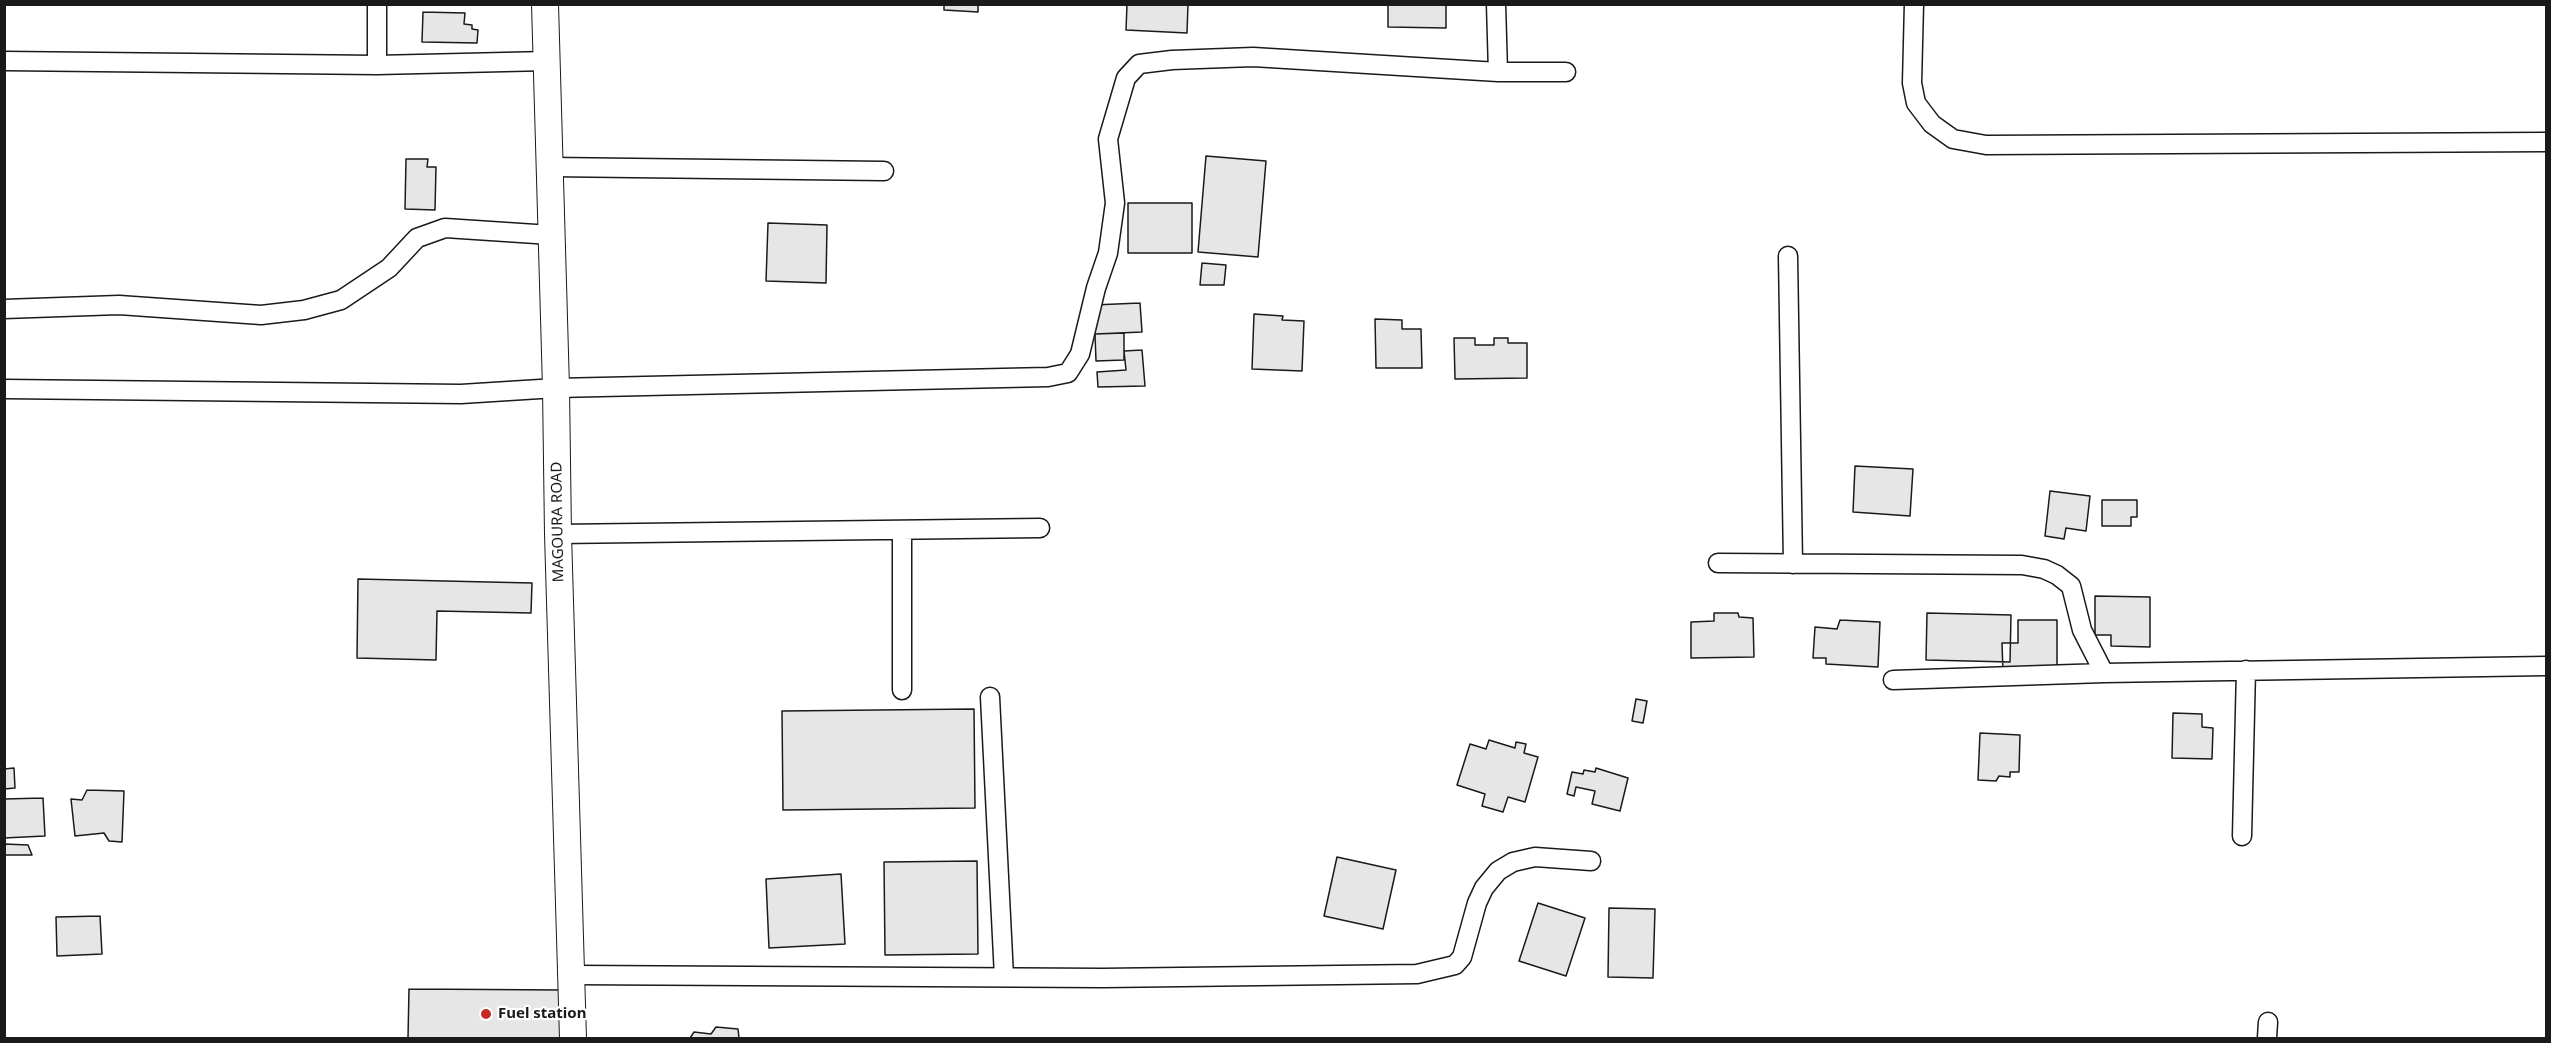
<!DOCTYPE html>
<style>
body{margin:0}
#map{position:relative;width:2551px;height:1043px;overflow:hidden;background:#fff;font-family:"Noto Sans",sans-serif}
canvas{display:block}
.frame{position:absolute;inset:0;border:6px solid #1a1a1a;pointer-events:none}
</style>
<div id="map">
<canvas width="2551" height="1043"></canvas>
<div class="frame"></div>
</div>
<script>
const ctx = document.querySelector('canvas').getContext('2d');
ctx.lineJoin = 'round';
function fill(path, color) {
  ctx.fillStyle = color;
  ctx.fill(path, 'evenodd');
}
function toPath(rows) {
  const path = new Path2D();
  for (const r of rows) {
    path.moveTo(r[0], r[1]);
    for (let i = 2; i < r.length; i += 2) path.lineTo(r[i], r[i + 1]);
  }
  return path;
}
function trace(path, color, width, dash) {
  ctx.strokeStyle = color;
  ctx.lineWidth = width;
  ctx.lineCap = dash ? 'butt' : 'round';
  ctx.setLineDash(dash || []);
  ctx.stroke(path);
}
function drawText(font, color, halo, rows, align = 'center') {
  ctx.font = font + ' "Noto Sans",sans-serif';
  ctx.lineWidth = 4.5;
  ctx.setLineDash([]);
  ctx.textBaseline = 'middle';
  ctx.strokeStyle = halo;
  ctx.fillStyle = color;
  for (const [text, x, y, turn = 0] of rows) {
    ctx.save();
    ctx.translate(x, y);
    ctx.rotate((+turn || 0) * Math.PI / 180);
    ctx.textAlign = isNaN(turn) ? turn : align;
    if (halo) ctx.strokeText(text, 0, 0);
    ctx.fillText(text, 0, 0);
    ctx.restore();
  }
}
const building = toPath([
 [944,4,978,4,978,12,944,10,944,4],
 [1127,4,1188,4,1187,33,1126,30,1127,4],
 [1388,4,1446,4,1446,28,1388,27,1388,4],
 [423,12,465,13,464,24,472,25,472,29,478,30,477,43,422,42,423,12],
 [1206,156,1266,161,1258,257,1198,252,1206,156],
 [406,159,428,159,427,167,436,167,435,210,405,209,406,159],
 [1128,203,1192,203,1192,253,1128,253,1128,203],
 [768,223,827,225,826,283,766,281,768,223],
 [1202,263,1226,265,1224,285,1200,285,1202,263],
 [1140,303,1142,332,1095,334,1093,305,1140,303],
 [1254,314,1283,316,1282,320,1304,321,1302,371,1252,369,1254,314],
 [1375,319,1402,320,1402,329,1421,329,1422,368,1376,368,1375,319],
 [1124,333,1124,360,1096,361,1095,334,1124,333],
 [1454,338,1475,338,1475,345,1494,345,1494,338,1508,338,1508,343,1527,343,1527,378,1455,379,1454,338],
 [1142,350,1145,386,1098,387,1097,372,1126,370,1124,351,1142,350],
 [1855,466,1913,469,1910,516,1853,512,1855,466],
 [2050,491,2090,496,2086,531,2066,528,2064,539,2045,536,2050,491],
 [2102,500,2137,500,2137,517,2131,517,2131,526,2102,526,2102,500],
 [358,579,532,583,531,613,437,611,436,660,357,658,358,579],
 [2095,596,2150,597,2150,647,2111,646,2111,635,2095,635,2095,596],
 [1714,613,1738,613,1739,617,1753,618,1754,657,1691,658,1691,622,1714,621,1714,613],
 [1927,613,2011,615,2010,662,1926,660,1927,613],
 [1840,620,1880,622,1878,667,1826,664,1826,658,1813,658,1815,627,1837,629,1840,620],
 [2018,620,2057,620,2057,672,2003,672,2002,643,2018,643,2018,620],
 [1636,699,1647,701,1643,723,1632,721,1636,699],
 [974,709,975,808,783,810,782,711,974,709],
 [2173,713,2202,714,2202,727,2213,728,2212,759,2172,758,2173,713],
 [1980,733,2020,735,2019,772,2010,772,2010,777,1999,776,1996,781,1978,780,1980,733],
 [1489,740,1515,748,1516,742,1526,744,1524,753,1538,757,1525,802,1508,797,1503,812,1482,806,1485,794,1457,785,1470,744,1486,749,1489,740],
 [14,768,15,788,4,789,4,769,14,768],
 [1596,768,1628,778,1620,811,1592,804,1595,791,1576,787,1574,796,1567,794,1572,772,1583,774,1584,770,1595,772,1596,768],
 [87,790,124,791,122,842,109,841,104,833,75,836,71,799,82,800,87,790],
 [43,798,45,836,4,838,4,799,43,798],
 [4,844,28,845,32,855,4,855,4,844],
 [1337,857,1396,870,1383,929,1324,916,1337,857],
 [977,861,978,954,885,955,884,862,977,861],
 [841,874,845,944,769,948,766,879,841,874],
 [1538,903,1585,918,1566,976,1519,961,1538,903],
 [1609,908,1655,909,1653,978,1608,977,1609,908],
 [100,916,102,954,57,956,56,917,100,916],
 [409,989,564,990,564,1038,408,1038,409,989],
 [716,1027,738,1029,739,1038,690,1038,694,1032,711,1034,716,1027]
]);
fill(building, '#e6e6e6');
trace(building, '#1a1a1a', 1.5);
const street = toPath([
 [1496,4,1498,72],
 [1914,4,1912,83,1916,103,1932,124,1953,139,1986,145,2546,142],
 [4,61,377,65,547,61],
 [377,65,377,4],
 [550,167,884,171],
 [1788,256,1793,564],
 [4,309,119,305,261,315,304,310,341,300,389,268,417,238,445,228,551,235],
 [4,389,461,394,556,388,1048,377,1068,373,1080,354,1096,288,1108,253,1115,203,1108,139,1126,78,1139,64,1172,60,1253,57,1498,72,1566,72],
 [902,530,902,690],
 [558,534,1040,528],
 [1718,563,2022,565,2044,569,2057,575,2071,586,2082,630,2104,673],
 [1893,680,2104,673,2546,666],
 [990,697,1004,977],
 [2242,836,2246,670],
 [572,975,1103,978,1417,974,1455,965,1462,957,1477,903,1484,888,1498,871,1513,862,1535,857,1591,861],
 [2267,1038,2268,1022]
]);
const secondary = toPath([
 [545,4,556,388,558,534,573,1038]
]);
trace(street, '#1a1a1a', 21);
trace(secondary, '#1a1a1a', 28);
trace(street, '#fff', 18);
trace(secondary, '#fff', 26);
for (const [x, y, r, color] of [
 [486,1014,6,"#c62828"]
]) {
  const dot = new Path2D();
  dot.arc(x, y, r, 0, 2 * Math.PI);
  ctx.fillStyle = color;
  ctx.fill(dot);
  trace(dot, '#fff', 2);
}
drawText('15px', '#1a1a1a', '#fff', [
 ["MAGOURA ROAD",558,522,-91]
]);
drawText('bold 15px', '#1a1a1a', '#fff', [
 ["Fuel station",498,1014]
], 'left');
</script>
